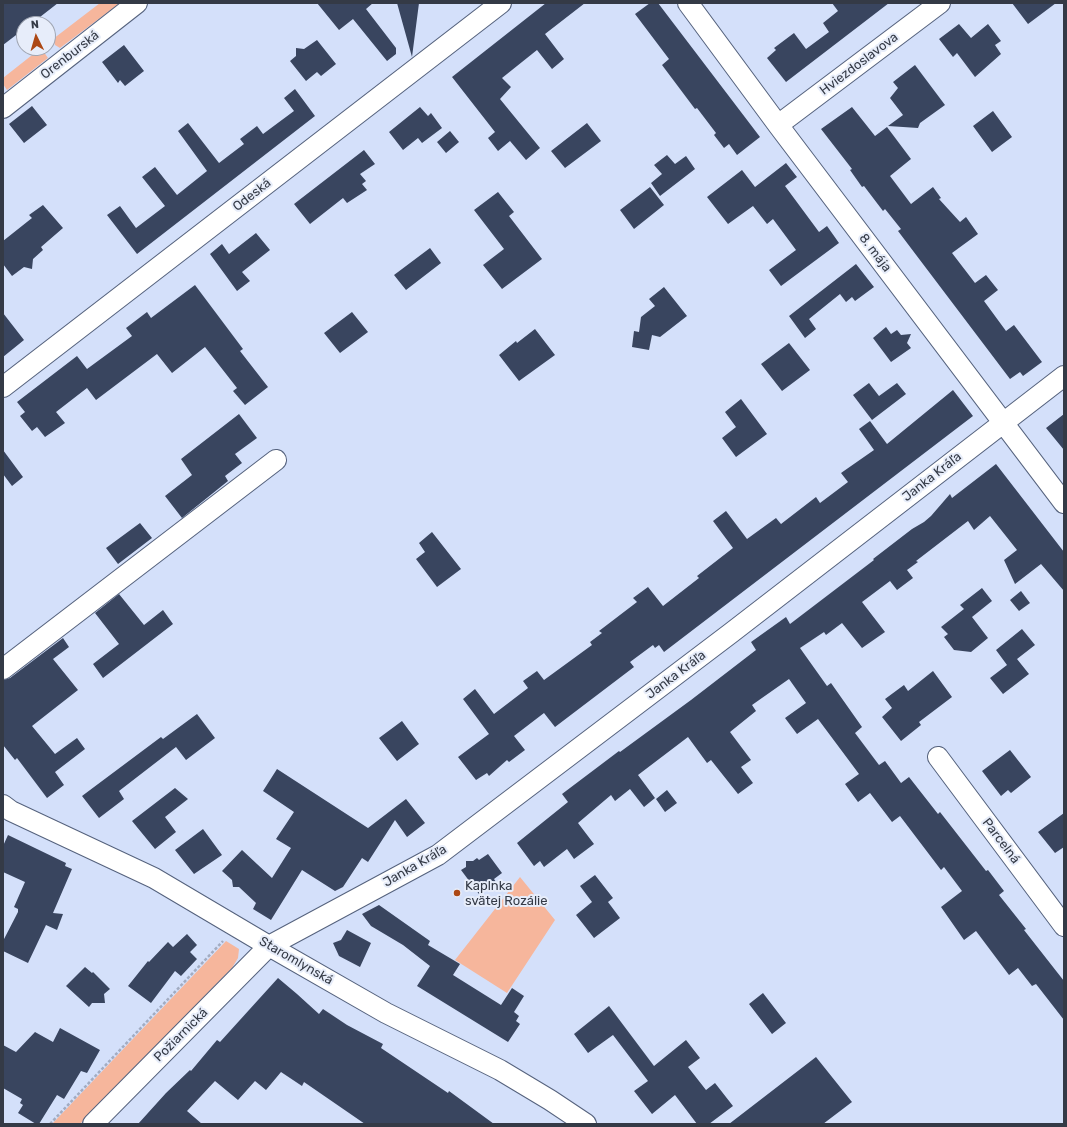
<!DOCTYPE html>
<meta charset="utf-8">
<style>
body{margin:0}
#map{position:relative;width:1067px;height:1127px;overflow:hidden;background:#d4e0fa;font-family:Rubik,sans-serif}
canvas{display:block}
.frame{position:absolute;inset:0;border:4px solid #343a46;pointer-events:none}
.north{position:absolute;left:16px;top:16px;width:40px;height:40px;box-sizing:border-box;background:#e7edfa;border:1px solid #9fa5b2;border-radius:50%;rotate:355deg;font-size:11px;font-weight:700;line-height:16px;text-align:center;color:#343a46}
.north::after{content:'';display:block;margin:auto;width:14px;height:18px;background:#ac4815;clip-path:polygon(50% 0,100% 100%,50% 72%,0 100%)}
</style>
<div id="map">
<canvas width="1067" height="1127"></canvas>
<div class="frame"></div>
<div class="north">N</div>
</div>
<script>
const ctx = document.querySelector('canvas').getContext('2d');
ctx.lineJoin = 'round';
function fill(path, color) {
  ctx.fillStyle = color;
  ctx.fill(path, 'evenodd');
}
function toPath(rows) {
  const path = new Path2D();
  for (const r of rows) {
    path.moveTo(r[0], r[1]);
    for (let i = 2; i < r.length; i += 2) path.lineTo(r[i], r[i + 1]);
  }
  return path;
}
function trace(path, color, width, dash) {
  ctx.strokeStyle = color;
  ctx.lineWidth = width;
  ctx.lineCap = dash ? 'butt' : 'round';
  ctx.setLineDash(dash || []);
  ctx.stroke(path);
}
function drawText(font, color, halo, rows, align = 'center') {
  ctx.font = font + ' Rubik,sans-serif';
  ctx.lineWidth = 4;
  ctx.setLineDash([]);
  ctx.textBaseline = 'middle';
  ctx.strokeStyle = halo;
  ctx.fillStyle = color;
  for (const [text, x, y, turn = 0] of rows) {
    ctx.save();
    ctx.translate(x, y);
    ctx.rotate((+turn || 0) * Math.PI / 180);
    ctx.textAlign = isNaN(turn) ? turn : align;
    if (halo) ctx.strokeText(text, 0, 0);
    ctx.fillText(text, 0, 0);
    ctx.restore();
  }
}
fill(toPath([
 [100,3,120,3,60,48,55,45,53,39],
 [41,48,48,58,7,90,3,84,3,78],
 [520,877,555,920,507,993,455,960],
 [226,941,239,949,238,958,232,968,80,1124,52,1124]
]), '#f6b69c');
fill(toPath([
 [3,3,58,3,31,24,24,24,24,29,3,45],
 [317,3,373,3,366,9,396,48,396,54,387,61,353,19,339,30],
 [397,3,419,3,412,57],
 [546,3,585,3,545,34,564,59,552,69,537,50,502,78,511,87,500,99,540,148,526,160,510,141,498,151,488,138,495,132,452,77],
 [650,3,658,3,760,137,737,155,729,144,724,148,714,135,716,133,697,108,695,109,662,65,669,59,635,14],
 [832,3,889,3,786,82,767,58,776,50,774,48,794,33,806,49,829,32,823,23,838,11],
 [1012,3,1056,3,1028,24],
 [959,24,971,38,988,24,1001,41,995,45,1001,54,975,77,957,53,953,57,939,39],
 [317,40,336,64,321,76,317,72,306,81,290,61,296,56,296,48,304,49],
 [124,45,144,71,125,86,120,80,118,83,102,62],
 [915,65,945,105,920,123,918,128,888,126,903,115,890,98,898,88,893,82],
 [295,89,315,116,137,254,107,215,120,206,136,228,165,206,142,177,155,167,177,195,207,171,178,131,188,123,219,163,244,144,240,139,257,126,263,134,294,111,284,98],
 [32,106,47,125,24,143,9,124],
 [420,107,428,116,431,113,442,128,422,143,418,138,403,150,389,132],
 [852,107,875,136,887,127,911,159,890,176,911,204,933,187,941,198,939,199,960,222,966,217,978,234,952,253,975,283,986,275,998,290,984,301,1006,331,1014,325,1042,362,1023,376,1020,372,1010,379,898,231,901,229,885,209,883,211,864,186,862,187,850,170,852,169,821,129],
 [993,111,1012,137,992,152,973,126],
 [587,123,601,141,565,168,551,151],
 [450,131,459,142,446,153,437,142],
 [364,150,375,164,360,174,366,181,362,184,367,190,347,203,343,198,310,224,294,204],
 [667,155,675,164,686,156,695,169,660,196,651,183,662,174,654,165],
 [786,163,797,177,785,186,819,232,827,226,839,243,781,286,769,270,796,250,773,219,767,224,753,206,728,224,707,197,742,170,755,187],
 [650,187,664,205,634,229,620,210],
 [498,192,514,212,509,216,542,259,502,289,483,265,504,249,474,210],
 [43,205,63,228,41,247,43,250,33,259,32,269,24,267,12,276,3,264,3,241,32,218,29,215],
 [256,233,270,250,242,272,250,281,237,291,210,254,222,244,229,254],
 [430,248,441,263,406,290,394,275],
 [856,264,874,287,855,301,852,297,846,302,840,294,809,319,816,329,805,338,789,316],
 [195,285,243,349,240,351,268,387,245,405,233,391,237,388,205,347,172,373,157,354,96,400,87,388,56,412,65,423,45,437,37,427,32,431,20,416,25,412,17,402,77,356,87,369,132,336,126,328,147,312,151,318],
 [664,287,687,316,660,337,652,335,649,350,632,347,634,331,639,332,641,317,655,306,649,299],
 [352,312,368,332,340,353,324,333],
 [3,313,24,340,3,357],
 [886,327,891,334,897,330,901,335,911,334,907,343,911,348,891,362,873,338],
 [535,329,555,355,519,381,499,355,516,341,517,343],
 [789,343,810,370,782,391,761,364],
 [869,383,879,396,897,383,906,394,872,420,853,395],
 [953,390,973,416,664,652,659,645,655,648,653,645,630,662,634,667,555,727,544,713,514,736,525,750,509,762,507,760,489,776,487,773,476,780,458,757,489,734,463,699,475,689,494,714,528,688,523,681,537,671,544,680,592,645,590,642,602,633,599,631,637,602,633,598,648,587,663,606,699,578,697,576,733,548,713,521,726,511,747,539,776,518,781,524,816,497,820,503,848,482,841,473,874,450,859,429,870,421,887,444],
 [741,399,767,434,736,457,722,438,736,427,725,412],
 [239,414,257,438,235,454,242,463,225,476,228,481,182,518,165,496,192,475,181,459],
 [1064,414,1064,450,1046,428],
 [3,450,23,477,12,486,3,474],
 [996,464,1064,552,1064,591,1041,564,1015,584,1004,560,1017,550,990,516,974,530,968,521,916,561,918,562,907,570,913,578,897,590,890,581,862,602,885,632,862,648,842,623,826,635,824,632,800,648,827,686,831,683,862,727,855,733,879,765,885,761,901,783,909,777,938,814,940,812,986,871,988,870,1004,891,999,895,1026,929,1024,930,1064,981,1064,1020,1036,984,1032,986,1018,968,1009,975,976,931,964,940,941,907,962,891,944,867,941,870,900,816,892,822,870,793,858,802,845,784,859,774,818,719,797,734,785,718,806,703,789,679,752,705,756,711,730,732,751,760,741,767,753,783,738,794,711,760,707,763,688,737,638,775,655,798,644,807,630,789,615,801,611,795,578,823,594,844,574,859,567,849,544,867,540,861,534,866,517,843,568,802,562,794,619,751,620,752,691,700,756,650,751,642,786,617,790,624,874,560,873,559,912,529,924,522,931,516,950,494,952,498],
 [140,523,152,538,118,564,106,548],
 [432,532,461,569,437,587,416,559,425,552,419,543],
 [982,588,992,601,972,617,988,638,971,652,954,650,944,637,948,634,941,627,964,609,960,605],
 [1021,591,1030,603,1019,611,1010,600],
 [119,594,144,625,163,610,173,624,103,678,93,664,119,644,95,613],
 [1022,629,1035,645,1017,659,1029,674,1003,694,990,678,1007,665,996,650],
 [63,638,69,647,53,659,78,690,32,726,55,754,77,738,85,749,55,772,64,785,47,798,17,758,15,760,3,745,3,680,10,678],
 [933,671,952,697,919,722,921,725,901,741,882,717,892,708,885,699,904,685,908,691],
 [197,714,215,738,186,760,176,747,119,791,124,799,99,818,82,796,161,737,163,739],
 [402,721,419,744,397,761,379,738],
 [1010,750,1031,777,1011,793,1008,790,1001,796,982,771],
 [277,769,368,828,406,799,425,823,407,837,395,820,368,862,362,858,343,887,335,891,302,870,271,920,253,909,256,903,239,887,233,887,232,880,222,871,242,850,272,878,291,848,276,839,294,812,263,791],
 [175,788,188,799,165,817,176,832,155,849,132,821],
 [667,790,677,803,665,812,656,799],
 [1064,813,1064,847,1055,853,1038,832],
 [203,829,222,855,194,874,175,850],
 [8,835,66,863,65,866,72,869,53,913,63,914,57,930,46,925,28,963,3,951,3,941,18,912,18,909,14,907,25,882,3,872,3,846],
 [488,854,502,873,494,879,496,882,479,894,461,870,466,867,466,861,473,861,477,858,479,860],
 [595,875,613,898,608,902,620,918,594,938,576,915,592,902,580,886],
 [379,905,430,941,428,945,460,964,453,975,501,1005,512,988,524,996,514,1012,519,1016,516,1021,520,1024,508,1042,417,986,430,966,403,945,371,926,362,914],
 [347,930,371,943,360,967,339,956,333,943,341,940],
 [187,934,197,945,190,952,197,959,181,976,175,971,151,1003,128,986,148,961,149,962,168,942,173,947],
 [85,967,92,973,93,972,110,989,104,994,105,1003,92,1003,89,1007,66,986],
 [278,978,297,994,319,1014,323,1009,347,1025,383,1044,381,1048,448,1093,449,1091,494,1124,365,1124,304,1082,302,1086,281,1072,266,1090,255,1081,238,1100,215,1081,187,1111,202,1124,138,1124,166,1093,190,1070,191,1071,217,1040,220,1042],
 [763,993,786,1023,772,1034,749,1004],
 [609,1006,654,1066,686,1040,700,1058,688,1067,706,1090,715,1083,733,1106,709,1124,697,1124,675,1095,652,1114,634,1091,648,1081,613,1035,588,1053,574,1034],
 [60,1028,100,1050,87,1073,81,1071,64,1099,57,1095,39,1124,36,1124,18,1113,23,1105,20,1103,22,1099,3,1088,3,1045,16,1052,35,1032,53,1042],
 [816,1057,852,1102,823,1124,729,1124]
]), '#39455f');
const minor = toPath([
 [688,3,778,125,1064,503],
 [3,108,137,3],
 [778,125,940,3],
 [3,387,501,3],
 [3,669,276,460],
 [938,757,1064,926],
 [3,805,11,811,154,878,269,946,386,1013,500,1070,550,1100,586,1124],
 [93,1124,269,946,438,855,731,633,1064,376]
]);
trace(minor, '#55627d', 22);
trace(toPath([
 [50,1124,223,941]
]), '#a2acc2', 2.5, [3, 2]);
trace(minor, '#fff', 20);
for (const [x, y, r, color] of [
 [457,893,4,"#ac4815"]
]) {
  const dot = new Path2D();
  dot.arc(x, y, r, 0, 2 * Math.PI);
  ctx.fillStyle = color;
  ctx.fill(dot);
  trace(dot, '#e7edfa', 1.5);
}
drawText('13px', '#343a46', '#e7edfa', [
 ["Orenburská",70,55,-38],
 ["Hviezdoslavova",859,64,-37],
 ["Odeská",252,195,-38],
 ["8. mája",875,253,53],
 ["Janka Kráľa",932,477,-38],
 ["Janka Kráľa",676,675,-37],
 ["Parcelná",1001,841,53],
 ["Janka Kráľa",415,866,-30],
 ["Staromlynská",296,961,30],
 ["Požiarnická",181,1035,-45]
]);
drawText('13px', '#343a46', '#e7edfa', [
 ["Kaplnka",465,886],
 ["svätej Rozálie",465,901]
], 'left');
</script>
